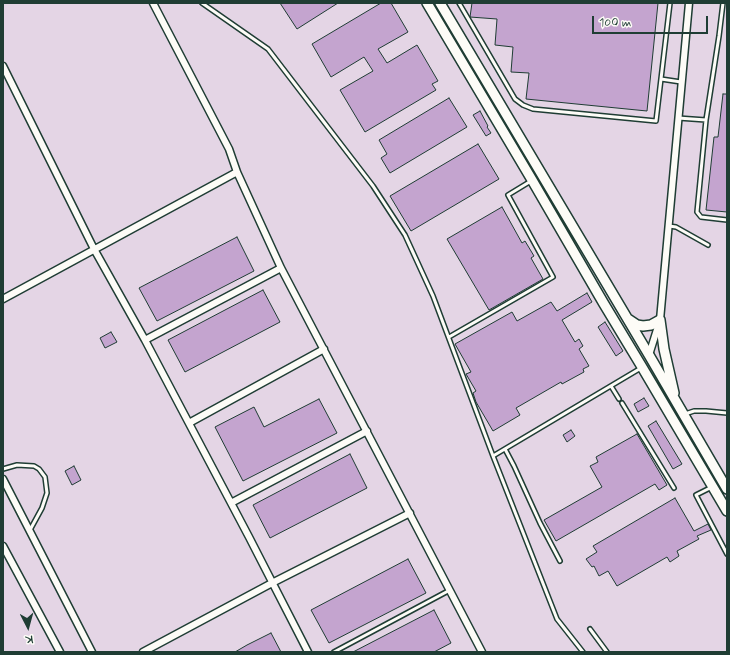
<!DOCTYPE html>
<style>
body{margin:0}
#map{position:relative;width:730px;height:655px;overflow:hidden;background:#f2eaef;font-family:Mynerve,sans-serif}
canvas{display:block}
.frame{position:absolute;inset:0;border:4px solid #1f3d34;pointer-events:none}
.north{position:absolute;left:8px;top:607px;width:40px;height:40px;-webkit-text-stroke:3px #fdfcf7;paint-order:stroke;rotate:174deg;font-size:11px;font-weight:700;line-height:16px;text-align:center;color:#1f3d34}
.north::after{content:'';display:block;margin:auto;width:14px;height:18px;background:#1f3d34;clip-path:polygon(50% 0,100% 100%,50% 72%,0 100%)}
.scale{position:absolute;left:592px;top:16px;width:116px;height:18px;box-sizing:border-box;border:2px solid #1f3d34;border-top:0;padding-left:5px;font-size:12px;line-height:14px;white-space:nowrap;color:#1f3d34;-webkit-text-stroke:3px #fdfcf7;paint-order:stroke}
</style>
<div id="map">
<canvas width="730" height="655"></canvas>
<div class="frame"></div>
<div class="north">K</div>
<div class="scale">100 m</div>
</div>
<script>
const ctx = document.querySelector('canvas').getContext('2d');
ctx.lineJoin = 'round';
function fill(path, color) {
  ctx.fillStyle = color;
  ctx.fill(path, 'evenodd');
}
function toPath(rows) {
  const path = new Path2D();
  for (const r of rows) {
    path.moveTo(r[0], r[1]);
    for (let i = 2; i < r.length; i += 2) path.lineTo(r[i], r[i + 1]);
  }
  return path;
}
function trace(path, color, width, dash) {
  ctx.strokeStyle = color;
  ctx.lineWidth = width;
  ctx.lineCap = dash ? 'butt' : 'round';
  ctx.setLineDash(dash || []);
  ctx.stroke(path);
}
fill(toPath([
 [3,3,727,3,727,652,3,652]
]), '#e4d5e5');
const building = toPath([
 [280,3,338,3,297,29,280,3],
 [381,3,391,3,408,32,378,49,387,63,417,45,438,81,432,84,436,90,365,132,340,90,373,71,364,57,331,77,312,44,381,3],
 [472,3,658,3,647,111,526,99,529,73,511,72,513,47,495,45,497,19,470,17,472,3],
 [723,94,727,94,727,212,706,210,714,137,718,137,723,94],
 [449,98,467,127,390,173,381,158,387,154,379,140,449,98],
 [480,111,488,126,487,127,491,133,486,136,473,115,480,111],
 [478,144,499,179,411,231,390,196,478,144],
 [502,207,522,243,525,241,534,256,531,258,543,279,489,310,447,239,502,207],
 [237,237,254,271,157,321,139,288,237,237],
 [263,290,280,322,185,372,168,340,263,290],
 [587,293,592,302,562,320,575,342,579,339,583,346,579,349,589,366,583,369,584,372,562,384,561,382,516,408,520,415,493,431,476,402,473,393,476,391,466,374,471,372,455,344,512,312,517,321,551,302,557,311,587,293],
 [605,322,623,351,616,356,598,327,605,322],
 [111,332,117,342,105,348,100,338,111,332],
 [644,398,649,406,638,412,634,404,644,398],
 [319,399,337,433,243,481,215,427,254,407,264,427,319,399],
 [656,421,682,464,673,469,648,426,656,421],
 [571,430,575,436,567,442,563,435,571,430],
 [637,434,667,485,659,490,655,484,556,541,544,520,602,487,590,466,598,462,596,457,637,434],
 [350,454,367,488,270,538,253,505,350,454],
 [74,466,81,480,72,485,65,471,74,466],
 [675,498,694,531,708,524,711,530,697,536,699,539,677,551,679,556,670,562,667,557,617,586,608,571,599,576,594,566,592,567,586,559,597,552,593,546,675,498],
 [408,559,426,593,329,643,311,610,408,559],
 [434,610,451,643,434,652,353,652,434,610],
 [271,633,281,652,235,652,247,645,271,633]
]);
fill(building, '#c4a4cf');
trace(building, '#1f3d34', 1);
const lane = toPath([
 [202,3,268,49,373,186,405,235,433,296,493,456,557,619,583,652],
 [459,3,515,99,523,105,533,109,656,121,670,3],
 [661,79,681,82],
 [678,118,706,120,719,36,723,3],
 [706,120,697,212,701,217,727,220],
 [669,226,676,227,708,245],
 [449,337,553,277,508,195,531,181],
 [611,386,619,399],
 [622,403,674,488],
 [685,414,694,411,706,411,727,413],
 [505,449,514,466,540,523,560,561],
 [493,456,641,368],
 [3,469,17,465,34,466,39,469,45,477,47,493,42,508,30,530],
 [712,487,696,495,727,554],
 [590,629,607,652],
 [334,652,450,590]
]);
const street = toPath([
 [153,3,229,149,237,172,281,268,482,652],
 [3,66,94,249,145,340,249,537,308,652],
 [3,299,237,172],
 [145,340,281,268],
 [649,355,660,320,689,3],
 [189,423,324,349],
 [3,479,92,652],
 [231,503,367,431],
 [3,546,60,652],
 [143,652,272,583,410,513]
]);
const secondary = toPath([
 [427,3,532,180,604,304,642,367,727,511],
 [440,3,649,355,727,489],
 [628,319,637,325,643,326,651,325,660,320,664,349,674,393]
]);
trace(lane, '#1f3d34', 6);
trace(street, '#1f3d34', 9);
trace(secondary, '#1f3d34', 12);
trace(lane, '#fdfcf7', 3);
trace(street, '#fdfcf7', 6);
trace(secondary, '#fdfcf7', 9);
</script>
